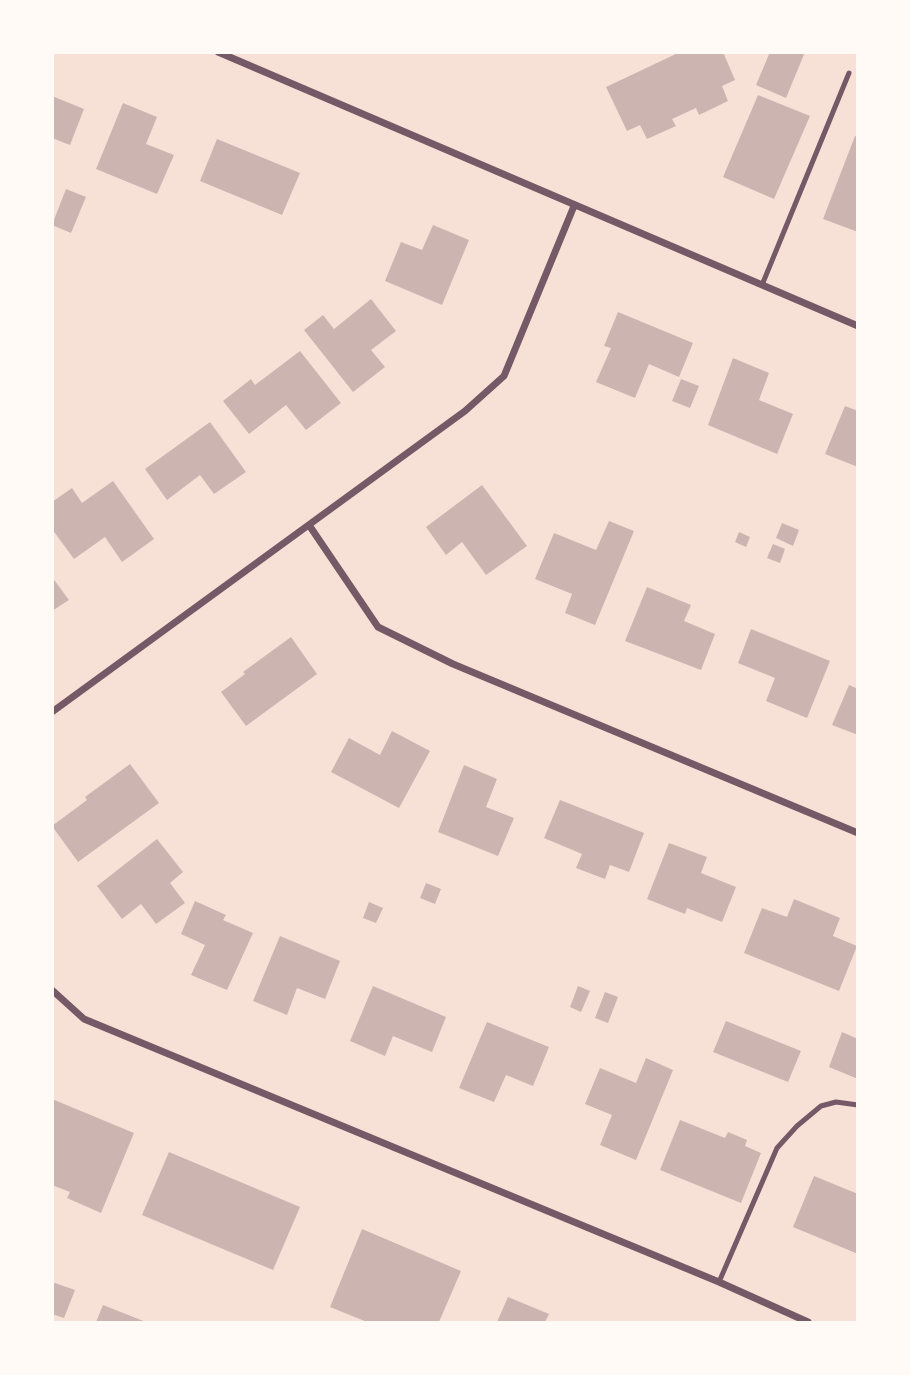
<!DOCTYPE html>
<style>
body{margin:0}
#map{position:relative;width:910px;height:1375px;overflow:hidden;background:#f7e1d7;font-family:Manrope,sans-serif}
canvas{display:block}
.frame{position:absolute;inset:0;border:54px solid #fffaf5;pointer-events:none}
</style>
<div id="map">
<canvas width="910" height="1375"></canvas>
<div class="frame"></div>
</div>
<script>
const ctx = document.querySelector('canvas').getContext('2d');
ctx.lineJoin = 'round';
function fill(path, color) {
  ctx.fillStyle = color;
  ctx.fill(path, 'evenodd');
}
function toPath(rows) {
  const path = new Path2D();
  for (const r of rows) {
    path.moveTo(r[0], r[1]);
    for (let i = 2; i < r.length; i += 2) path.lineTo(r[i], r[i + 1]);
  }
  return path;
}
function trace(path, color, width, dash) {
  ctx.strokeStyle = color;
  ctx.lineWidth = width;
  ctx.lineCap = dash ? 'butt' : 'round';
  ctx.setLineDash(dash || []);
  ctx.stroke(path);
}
fill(toPath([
 [680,52,723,52,735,80,722,86,728,101,699,115,696,108,672,119,676,126,647,139,640,125,627,131,606,87],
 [770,52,805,52,786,98,756,85],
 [758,95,810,116,774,199,723,177],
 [52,96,84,109,70,145,52,138],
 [123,103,157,117,146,144,174,155,157,194,96,169],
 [855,136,858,137,858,232,823,219],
 [217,139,300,173,282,215,200,181],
 [66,189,86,197,71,233,52,225],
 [433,225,469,240,442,305,385,281,401,242,422,250],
 [371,299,396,331,371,350,385,367,353,392,304,330,323,315,334,329],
 [618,312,693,343,679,377,649,364,635,398,596,382,611,348,604,346],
 [300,351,341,403,306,430,286,405,249,434,223,401,251,379,255,385],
 [733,358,769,373,759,400,793,414,777,454,708,425],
 [681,379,699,386,690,408,672,401],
 [845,406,858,411,858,467,825,454],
 [210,422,246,472,214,494,200,475,167,500,145,469],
 [113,481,154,539,122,562,105,537,74,559,52,529,52,502,72,488,82,503],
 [482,485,527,546,486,575,462,542,446,555,426,527],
 [609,521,634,531,595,625,565,613,572,594,535,579,554,533,596,550],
 [782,523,799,530,793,546,776,538],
 [739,532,750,537,746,547,735,542],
 [773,544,785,549,780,563,767,558],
 [52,577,69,600,52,611],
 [647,587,691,605,684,621,715,634,701,670,625,641],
 [751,629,830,661,807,718,766,701,775,678,738,663],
 [291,637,317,674,246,726,221,692,245,674,243,672],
 [849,685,858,689,858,735,832,725],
 [392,731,430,751,399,808,331,772,349,738,380,755],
 [130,764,159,803,78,862,52,826,87,800,85,797],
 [464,765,497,779,486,807,514,818,498,856,438,832],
 [560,800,644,833,629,872,610,865,605,879,576,868,582,854,544,838],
 [157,839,183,872,170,883,185,903,156,924,141,904,122,919,97,886],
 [669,843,707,857,701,873,736,887,722,922,687,908,685,914,647,899],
 [426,883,441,889,435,904,420,898],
 [794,899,840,918,833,936,857,946,839,991,744,953,762,908,787,917],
 [195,901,226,915,223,920,253,933,227,990,191,975,205,945,181,934],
 [369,902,383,908,376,923,363,918],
 [280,936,340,961,325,999,297,988,287,1015,253,1001],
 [373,986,446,1017,432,1052,393,1036,385,1056,350,1041],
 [578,986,590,991,581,1012,570,1007],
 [605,992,618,997,608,1023,595,1018],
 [726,1021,801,1051,788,1082,713,1052],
 [487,1022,549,1047,533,1086,506,1075,494,1102,459,1088],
 [842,1032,858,1039,858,1079,829,1067],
 [646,1058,673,1070,636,1160,600,1145,612,1115,585,1104,600,1068,636,1083],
 [52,1099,134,1133,101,1213,67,1198,70,1192,52,1185],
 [680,1120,725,1138,728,1132,747,1140,745,1146,761,1153,741,1203,660,1170],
 [169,1152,300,1207,273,1270,142,1215],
 [814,1176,858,1194,858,1254,793,1227],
 [362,1229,461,1271,439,1322,367,1322,330,1307],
 [52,1282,75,1290,64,1318,52,1314],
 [508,1297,549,1314,545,1322,497,1322],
 [103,1305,146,1322,96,1322]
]), '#ccb4b1');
trace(toPath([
 [762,285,849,73],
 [719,1282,777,1148,797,1126,821,1106,836,1102,858,1105]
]), '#755966', 5);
trace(toPath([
 [218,52,858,326],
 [309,525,378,627,453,664,858,833],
 [52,712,465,411,504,376,574,206],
 [52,990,84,1019,719,1282,808,1322]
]), '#755966', 7);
</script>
